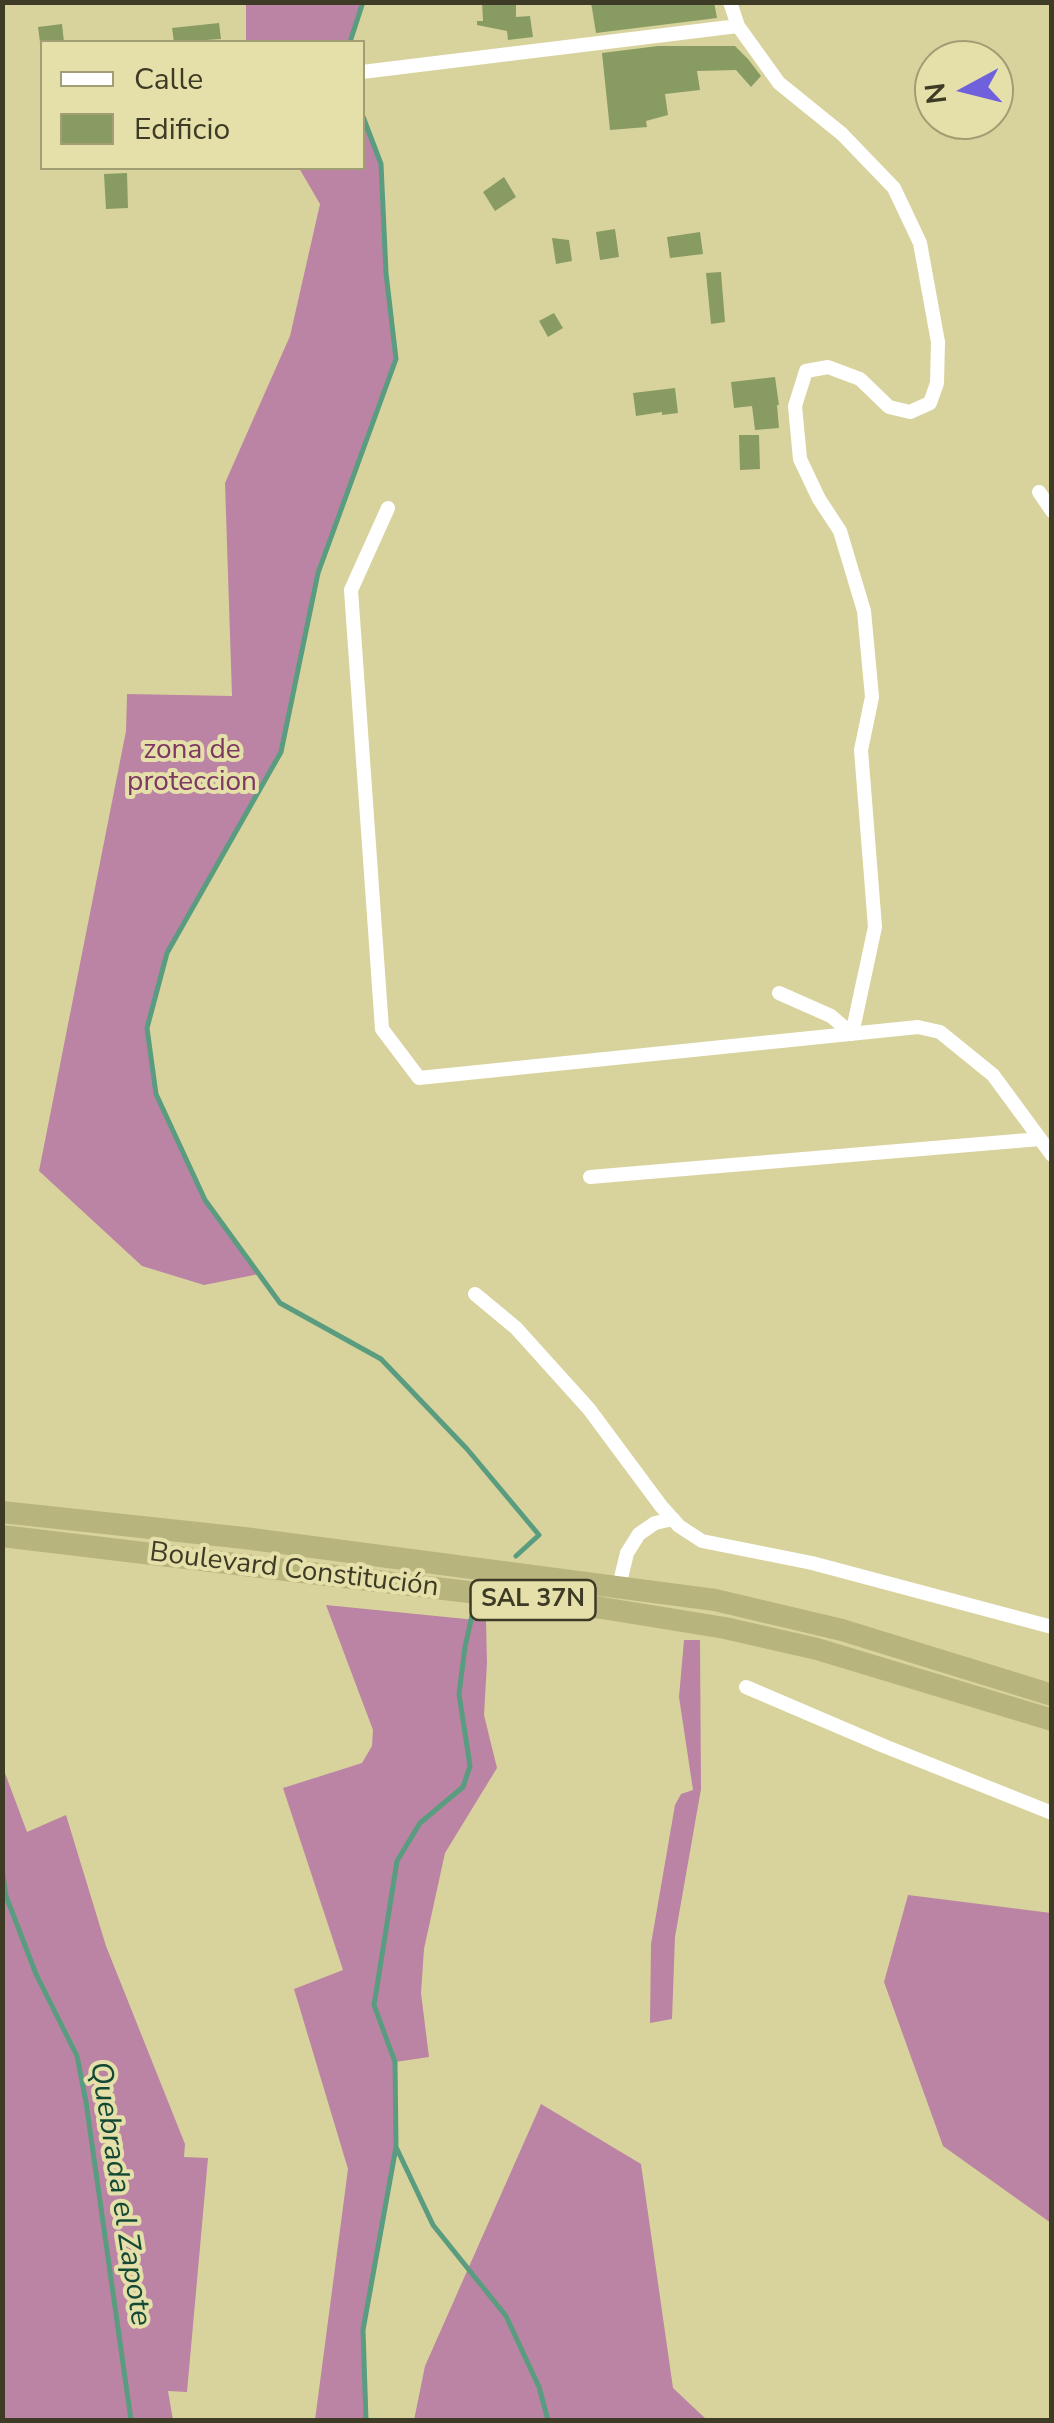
<!DOCTYPE html>
<meta charset="utf-8">
<style>
body{margin:0}
#map{position:relative;width:1054px;height:2423px;overflow:hidden;background:#d8d39d;font-family:"Nunito Sans",sans-serif}
canvas{display:block}
.frame{position:absolute;inset:0;border:5px solid #3d3b25;pointer-events:none}
.legend{position:absolute;left:40px;top:40px;width:325px;height:130px;box-sizing:border-box;background:#e5e0a9;border:2px solid #a29e74;margin:0;padding:12px 18px;list-style:none;font-size:30px;color:#3d3b25}
.legend li{display:flex;align-items:center;gap:20px;height:50px}
.legend b{width:50px;border:2px solid #a29e74}
.north{position:absolute;left:914px;top:40px;width:100px;height:100px;box-sizing:border-box;background:#e5e0a9;border:2px solid #a29e74;border-radius:50%;rotate:263deg;font-size:28px;font-weight:700;line-height:40px;text-align:center;color:#3d3b25}
.north::after{content:'';display:block;margin:auto;width:35px;height:45px;background:#6e61db;clip-path:polygon(50% 0,100% 100%,50% 72%,0 100%)}
</style>
<div id="map">
<canvas width="1054" height="2423"></canvas>
<div class="frame"></div>
<ul class="legend">
<li><b style="height:12px;background:#fff"></b>Calle</li>
<li><b style="height:28px;background:#889b63"></b>Edificio</li>
</ul>
<div class="north">N</div>
</div>
<script>
const ctx = document.querySelector('canvas').getContext('2d');
ctx.lineJoin = 'round';
function fill(path, color) {
  ctx.fillStyle = color;
  ctx.fill(path, 'evenodd');
}
function toPath(rows) {
  const path = new Path2D();
  for (const r of rows) {
    path.moveTo(r[0], r[1]);
    for (let i = 2; i < r.length; i += 2) path.lineTo(r[i], r[i + 1]);
  }
  return path;
}
function trace(path, color, width, dash) {
  ctx.strokeStyle = color;
  ctx.lineWidth = width;
  ctx.lineCap = dash ? 'butt' : 'round';
  ctx.setLineDash(dash || []);
  ctx.stroke(path);
}
function drawText(font, color, halo, rows, align = 'center') {
  ctx.font = font + ' "Nunito Sans",sans-serif';
  ctx.lineWidth = 8;
  ctx.setLineDash([]);
  ctx.textBaseline = 'middle';
  ctx.strokeStyle = halo;
  ctx.fillStyle = color;
  for (const [text, x, y, turn = 0] of rows) {
    ctx.save();
    ctx.translate(x, y);
    ctx.rotate((+turn || 0) * Math.PI / 180);
    ctx.textAlign = isNaN(turn) ? turn : align;
    if (halo) ctx.strokeText(text, 0, 0);
    ctx.fillText(text, 0, 0);
    ctx.restore();
  }
}
fill(toPath([
 [246,3,246,2,363,3,350,42,246,42],
 [363,114,381,164,386,273,396,359,318,572,281,752,167,953,147,1028,156,1094,205,1200,259,1274,204,1285,142,1266,39,1171,126,731,127,694,232,696,225,483,290,336,320,204,299,168,362,168],
 [326,1605,486,1621,487,1663,484,1715,497,1768,445,1853,424,1949,421,1993,429,2057,395,2062,396,2147,363,2330,366,2420,315,2420,348,2169,294,1989,343,1970,283,1788,362,1763,372,1746,373,1730],
 [684,1640,700,1640,701,1789,675,1937,672,2019,650,2023,651,1944,675,1805,681,1794,693,1790,679,1697],
 [2,1765,27,1832,66,1815,106,1946,185,2144,184,2157,208,2158,187,2392,168,2391,173,2420,3,2420],
 [908,1895,1051,1913,1051,2223,943,2146,884,1982],
 [541,2104,641,2164,673,2388,707,2420,414,2420,425,2366]
]), '#bc84a4');
trace(toPath([
 [350,42,363,2],
 [362,114,381,164,386,273,396,359,318,573,281,752,167,953,147,1028,156,1094,205,1200,280,1303,381,1359,467,1449,539,1535,516,1556],
 [2,1869,6,1896,36,1974,77,2056,86,2102,131,2420],
 [396,2147,433,2225,506,2316,539,2387,548,2420],
 [366,2420,363,2330,396,2147,395,2062,374,2005,397,1861,420,1823,463,1787,470,1766,459,1694,465,1647,475,1602]
]), '#5a9c7f', 5);
fill(toPath([
 [482,2,516,2,516,17,530,16,533,37,508,40,507,31,477,25,477,21,483,21],
 [591,2,714,2,717,18,596,33],
 [219,23,221,39,174,42,172,28],
 [62,24,64,42,40,42,38,27],
 [658,46,735,46,748,59,761,76,751,87,736,70,697,71,700,90,665,94,668,115,646,121,647,127,610,130,602,53],
 [127,173,128,208,106,209,104,174],
 [504,177,516,197,495,211,483,192],
 [615,229,619,257,600,260,596,232],
 [700,232,703,254,670,258,667,237],
 [552,238,569,240,572,261,556,264],
 [721,272,725,322,711,324,706,273],
 [554,313,563,328,548,337,539,321],
 [775,377,779,405,777,405,779,428,755,430,752,406,734,408,731,382],
 [675,388,678,413,662,415,662,412,636,416,633,393],
 [739,435,759,435,760,469,740,470]
]), '#889b63');
trace(toPath([
 [730,2,738,26,779,83,842,134,894,188,920,243,938,342,937,383,930,403,910,412,889,407,860,379,828,367,806,371,795,406,800,459,819,499,840,531,864,611,872,697,861,750,875,927,852,1034,831,1016,779,993],
 [362,72,738,26],
 [1039,492,1052,511],
 [388,508,351,590,382,1029,419,1078,918,1027,940,1032,993,1075,1052,1155],
 [590,1177,1040,1139],
 [475,1294,516,1328,589,1409,661,1506,679,1526,702,1541,812,1563,1052,1627],
 [619,1586,627,1553,639,1534,655,1523,673,1519],
 [746,1687,884,1746,1052,1813]
]), '#fff', 14);
trace(toPath([
 [2,1512,244,1538,715,1600,842,1630,1052,1695],
 [2,1536,602,1608,725,1628,817,1649,1052,1720]
]), '#b7b47e', 22);
for (const [x, y, w] of [
 [533,1600,125]
]) {
  const box = new Path2D();
  box.roundRect(x - w / 2, y - 20, w, 40, 8);
  ctx.fillStyle = '#e5e0a9';
  ctx.fill(box);
  trace(box, '#3d3b25', 2.5);
}
drawText('bold 25px', '#3d3b25', null, [
 ["SAL 37N",533,1600]
]);
drawText('28px', '#7d3863', '#e5e0a9', [
 ["zona de",192,751],
 ["proteccion",192,783]
]);
drawText('28px', '#3d3b25', '#e5e0a9', [
 ["Boulevard Constitución",294,1571,7]
]);
drawText('italic 30px', '#144a35', '#e5e0a9', [
 ["Quebrada el Zapote",119,2194,81]
]);
</script>
